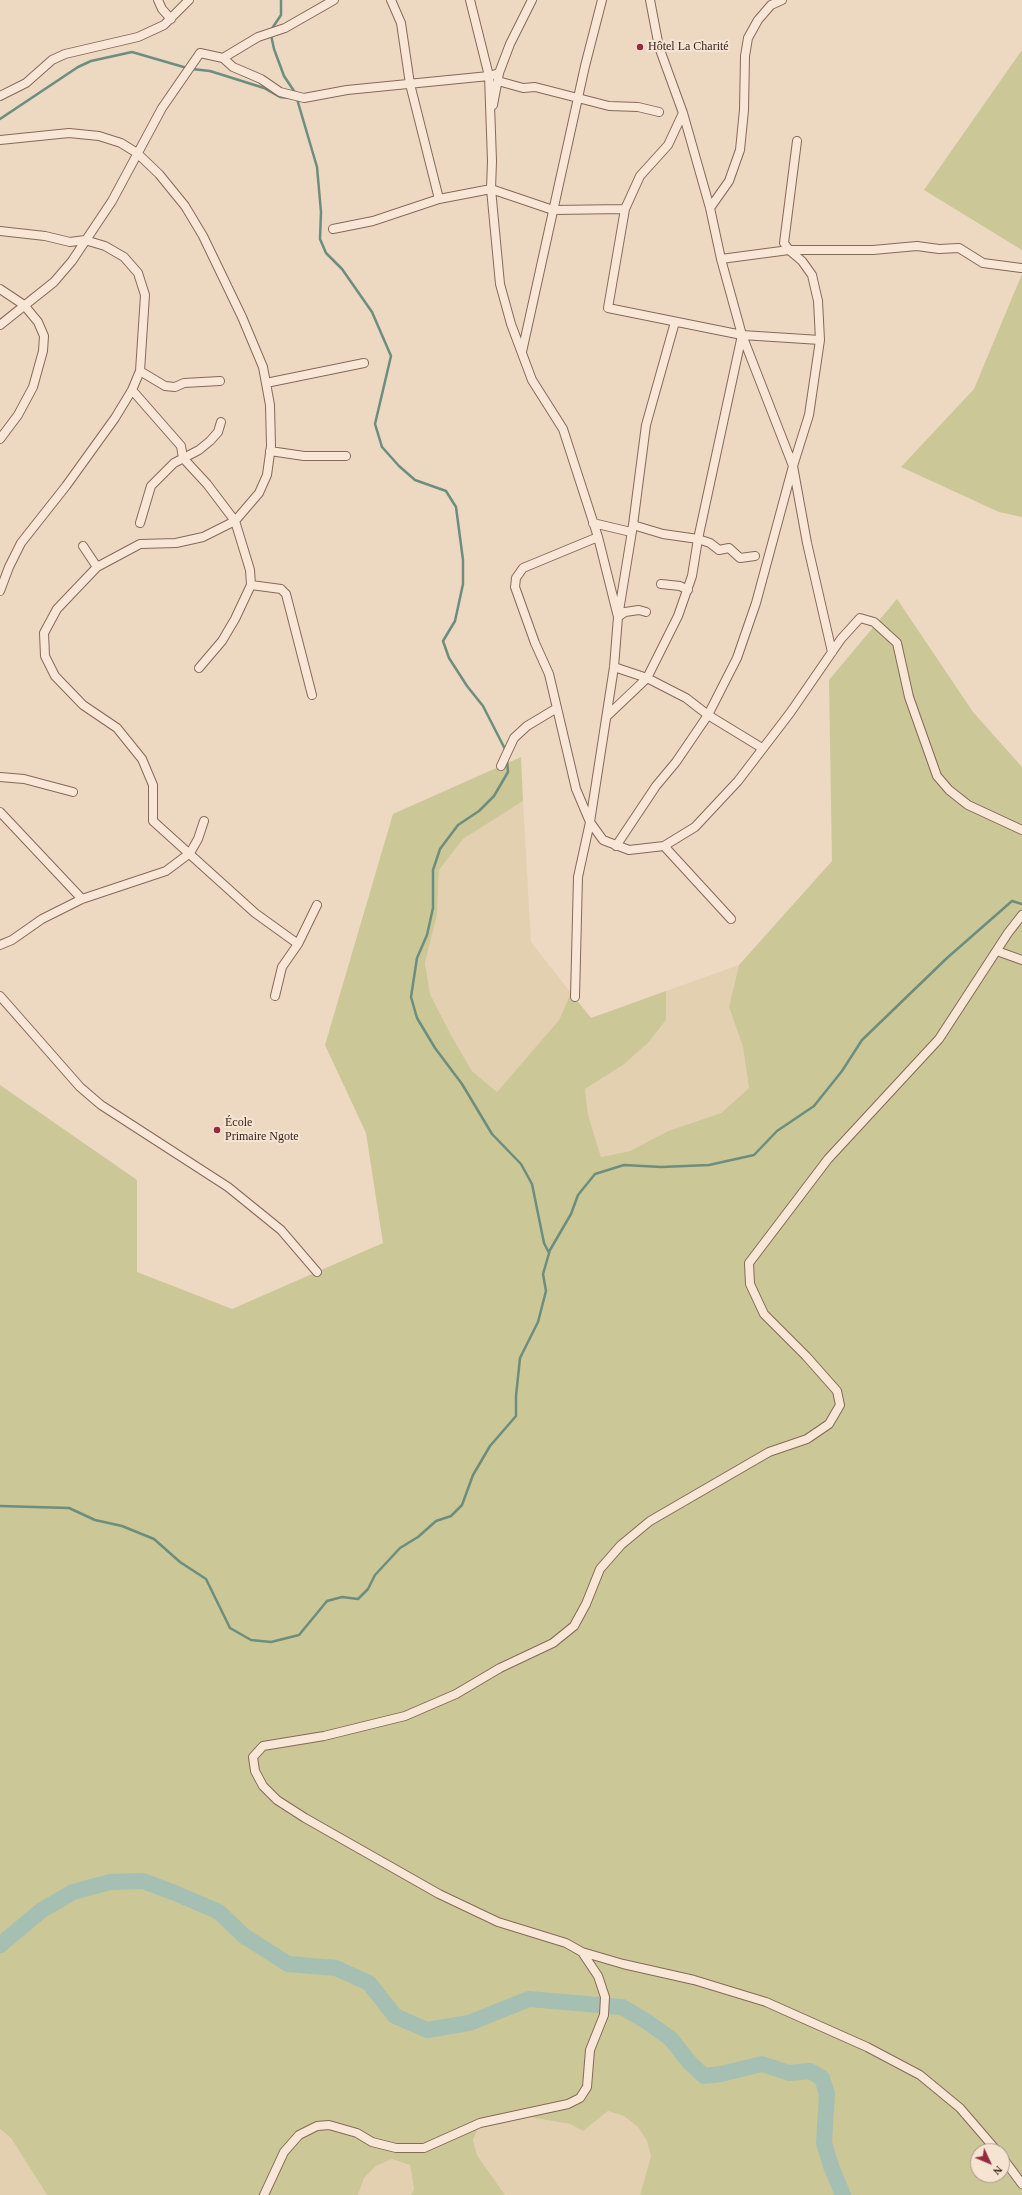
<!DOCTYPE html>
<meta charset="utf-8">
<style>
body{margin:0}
#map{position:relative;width:1022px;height:2195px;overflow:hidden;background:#edd8c2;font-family:"Times New Roman",serif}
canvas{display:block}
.north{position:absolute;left:970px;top:2143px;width:40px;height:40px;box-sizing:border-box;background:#f5e4d2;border:1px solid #a9988a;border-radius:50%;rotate:134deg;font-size:11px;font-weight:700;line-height:16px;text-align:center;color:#37251e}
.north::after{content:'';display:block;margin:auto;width:14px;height:18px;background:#952b41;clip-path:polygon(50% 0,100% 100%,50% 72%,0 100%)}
</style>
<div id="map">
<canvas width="1022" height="2195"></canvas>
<div class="north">N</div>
</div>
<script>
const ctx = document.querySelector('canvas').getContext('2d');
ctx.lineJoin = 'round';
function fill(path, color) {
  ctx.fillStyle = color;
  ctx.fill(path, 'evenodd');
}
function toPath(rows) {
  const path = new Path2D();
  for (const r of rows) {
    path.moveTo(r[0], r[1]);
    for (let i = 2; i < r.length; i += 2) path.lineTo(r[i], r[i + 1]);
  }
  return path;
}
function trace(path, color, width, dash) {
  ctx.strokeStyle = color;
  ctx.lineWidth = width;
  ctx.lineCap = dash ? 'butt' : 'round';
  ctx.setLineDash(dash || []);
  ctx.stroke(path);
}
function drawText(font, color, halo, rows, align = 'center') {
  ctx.font = font + ' "Times New Roman",serif';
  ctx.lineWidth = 4;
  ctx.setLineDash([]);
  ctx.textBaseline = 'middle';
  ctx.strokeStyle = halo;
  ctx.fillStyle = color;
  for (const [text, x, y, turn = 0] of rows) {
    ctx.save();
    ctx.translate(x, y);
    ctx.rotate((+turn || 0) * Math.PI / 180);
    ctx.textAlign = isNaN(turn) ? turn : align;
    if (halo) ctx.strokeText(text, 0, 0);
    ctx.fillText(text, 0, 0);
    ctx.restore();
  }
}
fill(toPath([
 [523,801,531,942,571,993,559,1020,497,1092,472,1071,451,1035,430,994,425,963,437,915,439,870,463,839],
 [739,965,729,1007,743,1047,749,1088,721,1113,668,1131,630,1151,601,1157,588,1115,585,1089,623,1065,649,1042,666,1020,666,991],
 [608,2111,624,2116,638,2127,647,2141,651,2156,640,2195,505,2195,477,2155,473,2140,479,2126,491,2117,506,2113,570,2124,583,2131],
 [0,2129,11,2138,47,2195,0,2195],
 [392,2159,410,2165,414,2189,411,2195,358,2195,364,2178,376,2166]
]), '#e3d0b0');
fill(toPath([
 [1022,50,1022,250,924,190],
 [1022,274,1022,517,999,512,901,467,974,389],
 [897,599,973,712,1022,767,1022,2195,640,2195,651,2156,647,2141,638,2127,624,2116,608,2111,583,2131,570,2124,506,2113,491,2117,479,2126,473,2140,477,2155,505,2195,411,2195,414,2189,410,2165,392,2159,376,2166,364,2178,358,2195,47,2195,11,2138,0,2129,0,1085,137,1180,137,1272,232,1309,383,1243,366,1133,325,1045,393,814,521,757,523,801,463,839,439,870,437,915,425,963,430,994,451,1035,472,1071,497,1092,559,1020,571,993,591,1018,666,991,666,1020,649,1042,623,1065,585,1089,588,1115,601,1157,630,1151,668,1131,721,1113,749,1088,743,1047,729,1007,739,965,832,861,829,680],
 [978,2151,1002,2151,1002,2175,978,2175]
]), '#cbc797');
trace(toPath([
 [271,30,281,15,281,0],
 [271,35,274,49,284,76,296,94],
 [192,69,210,71,264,88,280,97,290,98],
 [297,99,317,167,321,212,320,239,326,253,342,269,372,312,391,356,375,424,382,447,399,466,415,480,446,491,456,507,463,560,463,584,455,621,443,641,449,658,467,686,483,706,506,751],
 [0,119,78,67,91,61,132,52,187,68],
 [507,760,508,772,494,796,479,811,458,825,440,849,433,870,433,908,427,935,417,958,411,997,417,1018,435,1048,462,1084,492,1134,521,1164,532,1184,544,1243,549,1253],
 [0,1506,69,1508,95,1520,122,1526,154,1539,180,1562,206,1579,230,1628,251,1640,271,1642,299,1635,327,1601,342,1597,358,1599,368,1589,375,1575,400,1548,418,1537,436,1521,451,1516,462,1505,473,1475,490,1446,516,1416,516,1396,520,1358,538,1322,546,1291,543,1274,550,1250,571,1214,578,1195,595,1174,624,1165,661,1167,709,1165,754,1155,777,1131,814,1106,842,1071,862,1040,947,958,1012,901,1022,904]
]), '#6c8e7e', 2.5);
trace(toPath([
 [0,1945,42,1910,73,1892,110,1882,143,1881,175,1893,219,1912,244,1936,288,1964,336,1968,369,1983,395,2016,427,2030,469,2023,529,1999,622,2007,646,2021,671,2039,690,2063,704,2076,721,2074,762,2064,789,2073,810,2071,822,2078,827,2094,824,2143,831,2166,843,2195]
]), '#a5c0b2', 16);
const street = toPath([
 [158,0,162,9,171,19],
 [391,0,401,23,410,84,439,199],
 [470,0,489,76,492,161,491,189,500,284,511,324,532,380,563,429,598,537,618,617,614,667,590,822,603,840,629,850,664,846,695,827,738,781,790,713,841,639,860,618,874,622,897,643,909,697,937,776,949,790,968,805,1022,830],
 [650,0,659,47,683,113,710,208,721,259,742,335,793,466,807,543,832,652],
 [223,58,233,67,261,79,280,92,304,98,347,90,489,76,499,73],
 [498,81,523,88,535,87,609,106,638,107,659,112],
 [0,96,26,83,52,60,65,54,138,37,164,25,189,0],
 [493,105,499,73,510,44,532,0],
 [683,113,668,145,640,176,625,209,608,308,742,335,820,340],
 [0,140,69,133,99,136,121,143,137,153,159,174,185,206,203,236,242,317,263,367,270,405,271,446,267,475,259,493,235,521,203,537,176,543,140,544,97,567,57,609,44,633,45,656,55,676,83,705,117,728,142,759,153,785,153,821,255,913,298,944],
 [710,208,729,181,740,150,744,110,745,56,748,38,758,20,771,5,782,0],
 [333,229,373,221,439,199,491,189,553,210,625,209],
 [0,231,45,236,70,242,85,240,105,246,124,257,138,273,145,295,140,371,132,390,115,418,66,486,21,543,9,567,0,591],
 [721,259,789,250,873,250,917,246,939,249,959,248,983,263,1021,268],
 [0,289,24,305,38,322,44,336,43,351,33,387,18,415,0,439],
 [0,325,54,282,72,261,112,201,162,108,200,53,223,58,258,37,285,28,334,0],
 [522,352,585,66,602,0],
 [140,371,165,386,175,387,184,383,220,381],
 [266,383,364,363],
 [132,390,181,446,183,458,207,484,235,521,250,570,251,585,235,619,222,641,199,668],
 [270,451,304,456,346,456],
 [140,523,151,486,174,463,199,450,210,441,218,432,221,422],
 [593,523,631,532],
 [633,525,663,534,698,539,710,543,719,550,729,548,740,558,755,556],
 [83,546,97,567],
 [661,584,680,586,688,590],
 [251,585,281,589,286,594,312,695],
 [646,612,639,610,625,612,618,617,633,525,646,425,675,322],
 [614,667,647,678,686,698,708,715,762,748],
 [607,716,647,678,678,616,692,576,698,539,742,335],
 [501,766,514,738,527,726,557,708],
 [0,777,24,779,73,792],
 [0,812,82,899],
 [616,846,656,786,676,762,708,715,737,658,756,603,793,466,809,415,820,340,818,301,812,275,802,261,789,250,784,243,797,141],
 [664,846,731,919],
 [0,945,12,940,42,919,82,899,166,871,190,853,198,839,204,821],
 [997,951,1022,960],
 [0,996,80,1087,101,1105,228,1187,281,1230,317,1272],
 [275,996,282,967,298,944,317,905],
 [575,997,578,877,590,822,576,789,549,674,535,643,515,587,516,578,523,568,598,537],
 [582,1952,623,1964,694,1980,766,2002,867,2047,920,2075,960,2108,997,2151],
 [1002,2157,1022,2184],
 [264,2195,284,2152,299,2135,317,2126,329,2125,357,2133,372,2142,396,2148,424,2148,480,2123,568,2104,580,2098,587,2087,590,2050,604,2015,605,1997,598,1976,582,1952,566,1943,498,1922,439,1894,305,1818,277,1800,263,1786,255,1771,253,1757,263,1746,324,1736,405,1716,456,1694,500,1668,553,1643,574,1626,586,1604,600,1569,621,1545,650,1521,769,1452,807,1439,829,1424,840,1405,837,1391,806,1356,764,1314,750,1284,749,1263,828,1159,939,1039,1008,933,1022,915]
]);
trace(street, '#87685a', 10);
trace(street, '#f8e7d6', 8);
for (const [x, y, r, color] of [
 [640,47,4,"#952b41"],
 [217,1130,4,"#952b41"]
]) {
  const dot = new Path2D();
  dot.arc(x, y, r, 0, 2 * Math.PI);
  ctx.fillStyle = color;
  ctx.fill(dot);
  trace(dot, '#f5e4d2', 1.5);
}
drawText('12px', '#37251e', '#f5e4d2', [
 ["Hôtel La Charité",648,47],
 ["École",225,1123],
 ["Primaire Ngote",225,1137]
], 'left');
</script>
